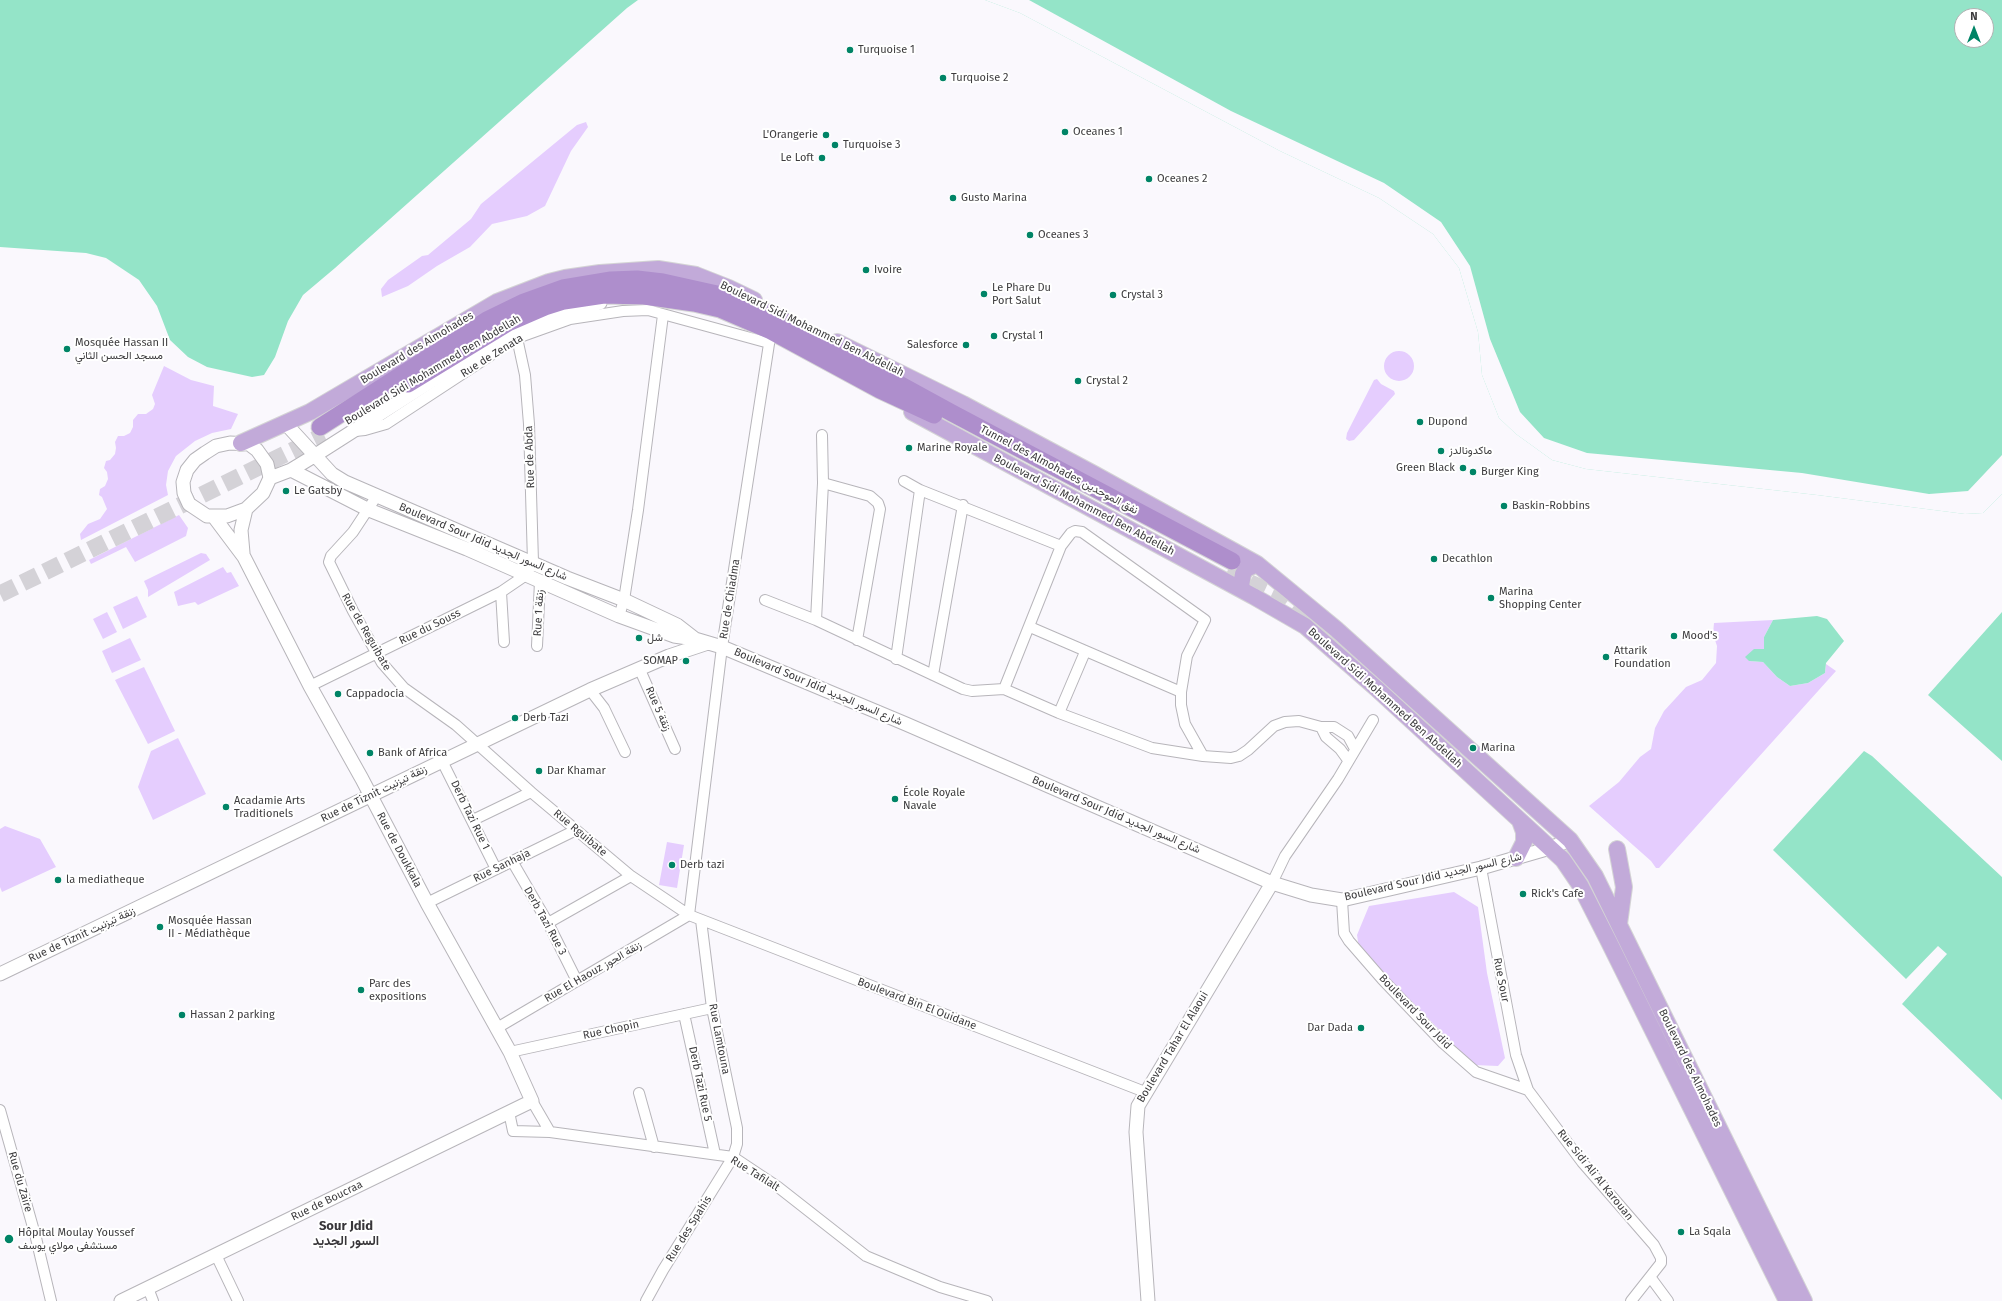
<!DOCTYPE html>
<meta charset="utf-8">
<style>
body{margin:0}
#map{position:relative;width:2002px;height:1301px;overflow:hidden;background:#faf8fd;font-family:"Fira Sans",sans-serif}
canvas{display:block}
.north{position:absolute;left:1954px;top:8px;width:40px;height:40px;box-sizing:border-box;background:#fff;border:1px solid #b1b1b2;border-radius:50%;rotate:0deg;font-size:11px;font-weight:700;line-height:16px;text-align:center;color:#3d3c3e}
.north::after{content:'';display:block;margin:auto;width:14px;height:18px;background:#008466;clip-path:polygon(50% 0,100% 100%,50% 72%,0 100%)}
</style>
<div id="map">
<canvas width="2002" height="1301"></canvas>
<div class="north">N</div>
</div>
<script>
const ctx = document.querySelector('canvas').getContext('2d');
ctx.lineJoin = 'round';
function fill(path, color) {
  ctx.fillStyle = color;
  ctx.fill(path, 'evenodd');
}
function toPath(rows) {
  const path = new Path2D();
  for (const r of rows) {
    if (r.length === 3) {
      path.moveTo(r[0] + r[2], r[1]);
      path.arc(r[0], r[1], r[2], 0, 2 * Math.PI);
      continue;
    }
    path.moveTo(r[0], r[1]);
    for (let i = 2; i < r.length; i += 2) path.lineTo(r[i], r[i + 1]);
  }
  return path;
}
function trace(path, color, width, dash) {
  ctx.strokeStyle = color;
  ctx.lineWidth = width;
  ctx.lineCap = dash ? 'butt' : 'round';
  ctx.setLineDash(dash || []);
  ctx.stroke(path);
}
function drawText(font, color, halo, rows, align = 'center') {
  ctx.font = font + ' "Fira Sans",Vazirmatn,sans-serif';
  ctx.lineWidth = 4;
  ctx.setLineDash([]);
  ctx.textBaseline = 'middle';
  ctx.strokeStyle = halo;
  ctx.fillStyle = color;
  for (const [text, x, y, turn = 0] of rows) {
    ctx.save();
    ctx.translate(x, y);
    ctx.rotate((+turn || 0) * Math.PI / 180);
    ctx.textAlign = isNaN(turn) ? turn : align;
    if (halo) ctx.strokeText(text, 0, 0);
    ctx.fillText(text, 0, 0);
    ctx.restore();
  }
}
fill(toPath([
 [586,122,588,127,571,151,545,206,527,216,492,224,470,247,437,266,408,286,382,297,381,289,388,280,422,256,428,255,471,219,481,204,577,125],
 [1399,366,15],
 [164,366,191,380,214,386,213,406,238,414,231,429,212,433,195,441,176,456,168,471,166,485,168,495,81,540,80,534,88,524,100,519,107,509,102,497,99,495,100,489,105,486,108,479,107,472,104,468,106,461,110,460,115,454,116,448,115,442,118,436,124,436,130,433,133,427,133,420,138,414,146,414,153,409,155,404,152,395],
 [1377,379,1381,384,1394,391,1395,394,1354,440,1349,441,1346,439,1347,433,1374,380],
 [179,515,188,528,186,536,135,562,126,547,91,564,89,560],
 [201,553,206,554,210,560,148,597,148,590,144,581],
 [223,567,227,573,231,572,239,586,198,605,195,602,178,606,174,592],
 [137,596,147,617,123,629,113,607],
 [107,612,117,632,103,639,93,619],
 [1773,620,1764,637,1764,649,1749,661,1763,662,1777,677,1790,686,1808,683,1825,673,1826,664,1836,671,1659,868,1656,868,1651,861,1589,806,1619,782,1640,757,1651,749,1655,728,1664,711,1686,687,1702,680,1716,663,1717,646,1713,634,1714,623],
 [130,638,141,660,112,673,102,651],
 [144,667,175,731,148,744,115,680],
 [178,738,206,794,153,820,138,787,151,751],
 [5,826,40,839,56,867,2,892,0,887,0,829],
 [667,842,684,845,677,888,659,885],
 [1454,892,1478,907,1487,973,1505,1058,1498,1066,1474,1065,1359,948,1357,935,1369,906]
]), '#e5cdfe');
fill(toPath([
 [0,0,638,0,627,8,335,268,303,295,288,321,275,357,264,375,252,377,207,367,188,357,170,340,157,306,139,280,106,258,86,253,0,247],
 [985,0,2002,0,2002,494,1983,513,1965,514,1817,495,1586,469,1552,460,1516,434,1499,418,1482,375,1478,332,1459,268,1433,234,1379,198,1280,151,1020,13],
 [1962,16,1986,16,1986,40,1962,40],
 [2002,612,2002,761,1928,695],
 [1817,616,1827,619,1844,641,1826,663,1825,673,1808,683,1790,686,1777,677,1763,662,1749,661,1745,657,1754,649,1764,649,1764,637,1773,620],
 [1864,751,1872,756,2002,877,2002,1100,1902,1004,1947,954,1938,946,1906,979,1773,850]
]), '#94e4c8');
fill(toPath([
 [675,0,703,0,682,9],
 [985,0,1029,0,1231,111,1384,183,1441,222,1470,266,1490,339,1520,412,1544,438,1587,453,1802,473,1929,494,1968,491,2002,455,2002,494,1983,513,1965,514,1817,495,1586,469,1552,460,1516,434,1499,418,1482,375,1478,332,1459,268,1433,234,1379,198,1280,151,1020,13]
]), '#faf8fd');
trace(toPath([
 [1227,572,1274,594,1320,631],
 [0,594,324,435],
 [1583,880,1599,904,1619,942]
]), '#d4d2d7', 17, [17, 8]);
const minor = toPath([
 [355,431,365,430,386,424,517,338,570,319,623,311,648,310,769,343],
 [904,481,920,490,1061,546],
 [823,483,870,496,878,503,880,509,857,640],
 [376,497,353,532,331,556,329,562,353,611,382,663,404,688,456,725,531,792,631,876,689,915,1145,1092],
 [501,592,504,642],
 [765,600,816,620,963,689,972,691,1004,689,1059,713,1152,748,1203,756,1231,758,1239,756,1248,750,1274,726,1285,722,1299,721,1321,727,1334,727,1348,736,1355,749],
 [619,616,624,600,638,510,663,315],
 [816,620,823,483,822,435],
 [1030,627,1181,692],
 [537,646,540,581],
 [896,659,920,490],
 [640,670,675,749],
 [933,675,963,505],
 [310,686,501,592,526,575,533,562,529,424,525,375,517,338],
 [1004,689,1061,546,1071,533,1075,531,1082,532,1205,620,1187,656,1181,692,1181,705,1185,724,1203,756],
 [590,690,604,708,625,752],
 [1059,713,1085,652],
 [1321,727,1326,737,1340,749,1348,760],
 [442,761,496,869],
 [473,820,531,792],
 [512,861,548,923,577,981],
 [1481,868,1516,1055,1528,1090,1582,1162,1654,1245,1661,1258,1661,1263,1631,1301],
 [1272,883,1285,856,1338,779,1373,720],
 [1342,900,1344,933,1349,941,1382,979,1443,1043,1476,1072,1528,1090],
 [427,903,576,830],
 [689,915,722,647,771,331],
 [548,923,631,876],
 [684,1014,715,1154],
 [497,1028,689,915],
 [510,1052,712,1008],
 [639,1093,654,1147],
 [532,1101,550,1132],
 [0,1110,36,1238,51,1301],
 [509,1112,513,1131,550,1132,733,1157,778,1187,866,1256,940,1287,987,1301],
 [216,1255,238,1301],
 [1651,1278,1668,1301],
 [148,1288,153,1301],
 [646,1301,663,1270,733,1157,737,1144,737,1128,712,1008,701,920]
]);
const tertiary = toPath([
 [286,424,332,474,345,482,567,578,624,600,677,625,695,639],
 [230,443,249,444,257,450,267,464,270,478,263,493,246,509,227,516,207,516,189,504,184,493,183,482,187,470,195,460,205,453,216,446,230,443],
 [291,470,369,510,467,549,619,616,674,636,695,639,722,647,906,724,1272,883,1311,895,1342,900,1481,868,1550,848,1570,840],
 [270,478,291,470,314,456,491,343,545,317,600,303],
 [243,553,241,530,246,509],
 [0,974,590,690,669,656,708,643],
 [121,1301,532,1101,510,1052,427,903,362,779,310,686,244,557,214,517],
 [1148,1301,1136,1132,1138,1106,1272,883]
]);
const primary = toPath([
 [837,342,963,404,1094,474,1257,564,1336,629,1570,840,1595,876,1804,1301],
 [912,412,1253,596,1305,626,1376,688,1563,860,1580,885,1609,942,1787,1301],
 [241,443,310,412,497,302,549,282,565,278,600,273,658,269,696,275,729,288,754,300],
 [1244,591,1241,586,1243,574,1246,569,1257,564],
 [1617,849,1624,887,1619,924],
 [1516,858,1524,842,1524,832,1520,821]
]);
const trunk = toPath([
 [408,384,508,323,545,307,564,301,604,295,644,296,694,303,720,309,771,331,880,390,934,415],
 [320,427,487,320,524,302,563,288,611,280,637,279,663,282,726,296,771,314,952,413,1232,561]
]);
trace(minor, '#b7b5ba', 12);
trace(tertiary, '#b7b5ba', 15);
trace(primary, '#d4d4d5', 18);
trace(trunk, '#d4d4d5', 19);
trace(minor, '#fff', 10);
trace(tertiary, '#fff', 13);
trace(primary, '#c2aad9', 16);
trace(trunk, '#ae8ecc', 17);
for (const [x, y, r, color] of [
 [850,50,4,"#008466"],
 [943,78,4,"#008466"],
 [1065,132,4,"#008466"],
 [826,135,4,"#008466"],
 [835,145,4,"#008466"],
 [822,158,4,"#008466"],
 [1149,179,4,"#008466"],
 [953,198,4,"#008466"],
 [1030,235,4,"#008466"],
 [866,270,4,"#008466"],
 [984,294,4,"#008466"],
 [1113,295,4,"#008466"],
 [994,336,4,"#008466"],
 [966,345,4,"#008466"],
 [67,349,4,"#008466"],
 [1078,381,4,"#008466"],
 [1420,422,4,"#008466"],
 [909,448,4,"#008466"],
 [1441,451,4,"#008466"],
 [1463,468,4,"#008466"],
 [1473,472,4,"#008466"],
 [286,491,4,"#008466"],
 [1504,506,4,"#008466"],
 [1434,559,4,"#008466"],
 [1491,598,4,"#008466"],
 [1674,636,4,"#008466"],
 [639,638,4,"#008466"],
 [1606,657,4,"#008466"],
 [686,661,4,"#008466"],
 [338,694,4,"#008466"],
 [515,718,4,"#008466"],
 [1473,748,4,"#008466"],
 [370,753,4,"#008466"],
 [539,771,4,"#008466"],
 [895,799,4,"#008466"],
 [226,807,4,"#008466"],
 [672,865,4,"#008466"],
 [58,880,4,"#008466"],
 [1523,894,4,"#008466"],
 [160,927,4,"#008466"],
 [361,990,4,"#008466"],
 [182,1015,4,"#008466"],
 [1361,1028,4,"#008466"],
 [1681,1232,4,"#008466"],
 [9,1239,5,"#008466"]
]) {
  const dot = new Path2D();
  dot.arc(x, y, r, 0, 2 * Math.PI);
  ctx.fillStyle = color;
  ctx.fill(dot);
  trace(dot, '#fff', 1.5);
}
drawText('11px', '#3d3c3e', '#fff', [
 ["Turquoise 1",858,50],
 ["Turquoise 2",951,78],
 ["Oceanes 1",1073,132],
 ["L'Orangerie",818,135,"right"],
 ["Turquoise 3",843,145],
 ["Le Loft",814,158,"right"],
 ["Oceanes 2",1157,179],
 ["Gusto Marina",961,198],
 ["Oceanes 3",1038,235],
 ["Ivoire",874,270],
 ["Le Phare Du",992,288],
 ["Port Salut",992,301],
 ["Crystal 3",1121,295],
 ["Crystal 1",1002,336],
 ["Mosquée Hassan II",75,343],
 ["مسجد الحسن الثاني",75,356],
 ["Salesforce",958,345,"right"],
 ["Crystal 2",1086,381],
 ["Dupond",1428,422],
 ["Marine Royale",917,448],
 ["ماكدونالدز",1449,451],
 ["Green Black",1455,468,"right"],
 ["Burger King",1481,472],
 ["Le Gatsby",294,491],
 ["Baskin-Robbins",1512,506],
 ["Decathlon",1442,559],
 ["Marina",1499,592],
 ["Shopping Center",1499,605],
 ["Mood's",1682,636],
 ["شل",647,638],
 ["Attarik",1614,651],
 ["Foundation",1614,664],
 ["SOMAP",678,661,"right"],
 ["Cappadocia",346,694],
 ["Derb Tazi",523,718],
 ["Marina",1481,748],
 ["Bank of Africa",378,753],
 ["Dar Khamar",547,771],
 ["École Royale",903,793],
 ["Navale",903,806],
 ["Acadamie Arts",234,801],
 ["Traditionels",234,814],
 ["Derb tazi",680,865],
 ["la mediatheque",66,880],
 ["Rick's Cafe",1531,894],
 ["Mosquée Hassan",168,921],
 ["II - Médiathèque",168,934],
 ["Parc des",369,984],
 ["expositions",369,997],
 ["Hassan 2 parking",190,1015],
 ["Dar Dada",1353,1028,"right"],
 ["La Sqala",1689,1232],
 ["Hôpital Moulay Youssef",18,1233],
 ["مستشفى مولاي يوسف",18,1246]
], 'left');
drawText('11px', '#3d3c3e', '#fff', [
 ["Boulevard Sidi Mohammed Ben Abdellah",812,329,26],
 ["Boulevard des Almohades",417,348,-31],
 ["Rue de Zenata",492,356,-32],
 ["Boulevard Sidi Mohammed Ben Abdellah",433,370,-31],
 ["Rue de Abda",530,457,-92],
 ["Tunnel des Almohades نفق الموحدين",1059,470,28],
 ["Boulevard Sidi Mohammed Ben Abdellah",1084,505,28],
 ["Boulevard Sour Jdid شارع السور الجديد",483,542,23],
 ["Rue de Chiadma",730,599,-81],
 ["Rue 1 زنقة",539,613,-87],
 ["Rue du Souss",430,627,-26],
 ["Rue de Reguibate",366,632,60],
 ["Boulevard Sour Jdid شارع السور الجديد",818,687,23],
 ["Boulevard Sidi Mohammed Ben Abdellah",1385,698,42],
 ["Rue 5 زنقة",658,709,66],
 ["Rue de Tiznit زنقة تيزنيت",374,794,-26],
 ["Derb Tazi Rue 1",470,815,64],
 ["Boulevard Sour Jdid شارع السور الجديد",1116,815,23],
 ["Rue Rguibate",580,833,40],
 ["Rue de Doukkala",399,850,62],
 ["Rue Sanhaja",502,866,-26],
 ["Boulevard Sour Jdid شارع السور الجديد",1433,877,-13],
 ["Derb Tazi Rue 3",545,921,61],
 ["Rue de Tiznit زنقة تيزنيت",82,935,-25],
 ["Rue El Haouz زنقة الحوز",593,972,-30],
 ["Rue Sour",1501,980,79],
 ["Boulevard Bin El Ouidane",917,1004,21],
 ["Boulevard Sour Jdid",1415,1012,46],
 ["Rue Chopin",611,1030,-12],
 ["Rue Lamtouna",719,1039,79],
 ["Boulevard Tahar El Alaoui",1173,1047,-59],
 ["Boulevard des Almohades",1690,1068,64],
 ["Derb Tazi Rue 5",700,1084,78],
 ["Rue Tafilalt",755,1174,32],
 ["Rue Sidi Ali Al Karouan",1595,1175,51],
 ["Rue du Zaïre",20,1182,74],
 ["Rue de Boucraa",327,1201,-26],
 ["Rue des Spahis",689,1229,-58]
]);
drawText('bold 13px', '#38363a', '#fff', [
 ["Sour Jdid",346,1226],
 ["السور الجديد",346,1241]
]);
</script>
